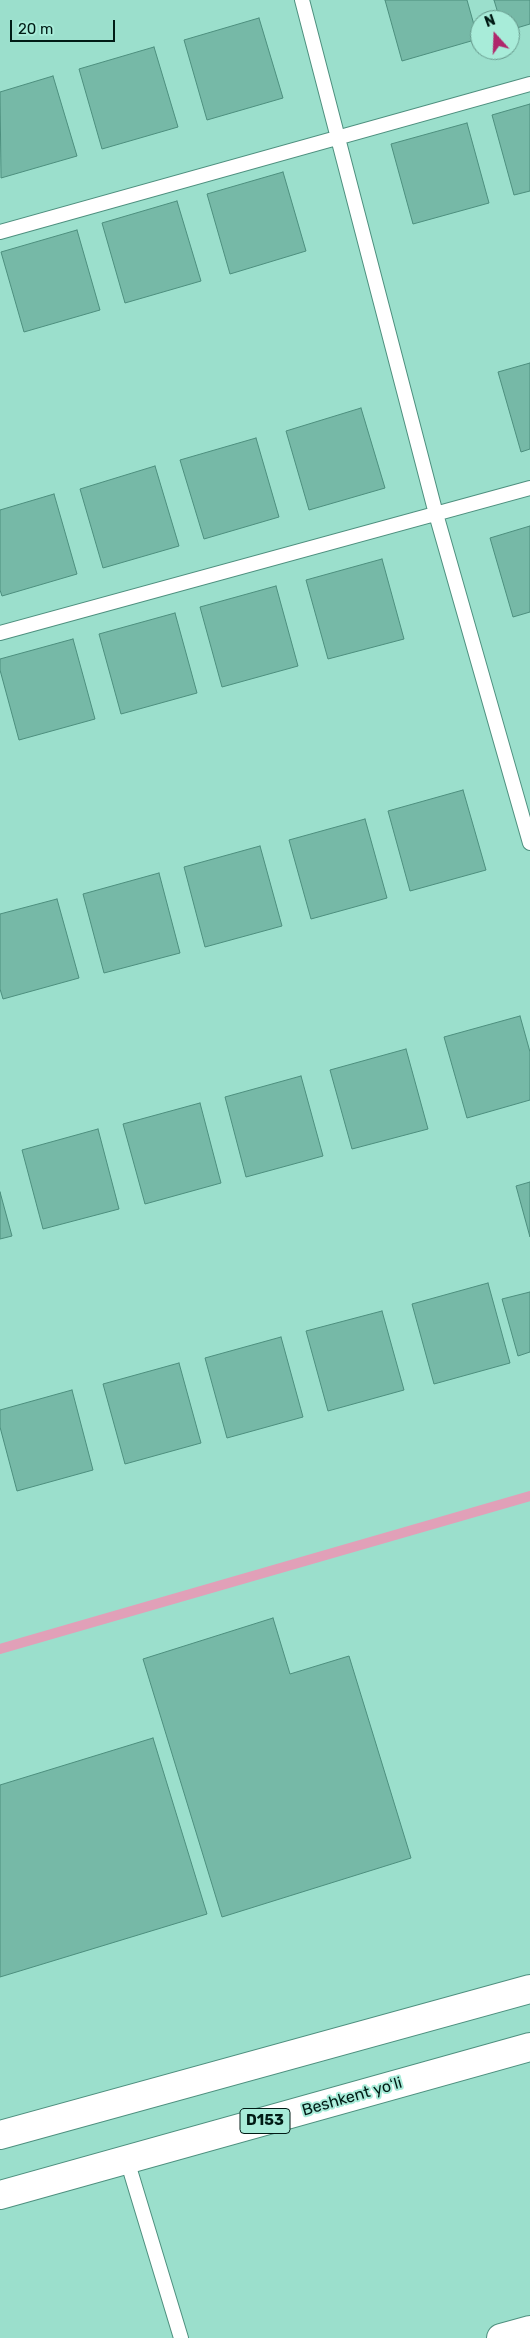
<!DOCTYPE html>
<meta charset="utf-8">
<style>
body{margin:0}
#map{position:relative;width:530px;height:2338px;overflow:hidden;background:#9bdfcc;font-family:Rubik,sans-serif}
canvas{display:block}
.north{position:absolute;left:470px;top:10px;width:50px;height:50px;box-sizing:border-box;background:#a8ecd9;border:1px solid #65988b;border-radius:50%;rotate:340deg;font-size:14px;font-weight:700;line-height:20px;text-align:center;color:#011b15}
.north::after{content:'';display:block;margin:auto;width:18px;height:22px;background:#af276b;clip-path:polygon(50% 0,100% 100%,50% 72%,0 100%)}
.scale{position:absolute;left:10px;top:20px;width:105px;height:22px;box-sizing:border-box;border:2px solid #011b15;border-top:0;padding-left:6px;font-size:15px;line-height:18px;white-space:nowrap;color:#011b15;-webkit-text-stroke:4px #a8ecd9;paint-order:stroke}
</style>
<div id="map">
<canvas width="530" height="2338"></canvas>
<div class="north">N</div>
<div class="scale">20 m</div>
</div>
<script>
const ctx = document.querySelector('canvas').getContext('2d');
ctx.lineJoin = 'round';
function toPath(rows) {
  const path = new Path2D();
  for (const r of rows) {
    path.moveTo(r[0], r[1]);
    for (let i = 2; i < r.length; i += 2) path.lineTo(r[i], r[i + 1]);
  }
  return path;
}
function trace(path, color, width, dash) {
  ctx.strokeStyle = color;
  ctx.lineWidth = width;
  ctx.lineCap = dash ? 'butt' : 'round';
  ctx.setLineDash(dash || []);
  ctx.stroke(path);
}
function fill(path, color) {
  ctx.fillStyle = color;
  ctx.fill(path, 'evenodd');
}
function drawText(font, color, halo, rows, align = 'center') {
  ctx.font = font + ' Rubik,sans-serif';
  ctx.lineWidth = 4;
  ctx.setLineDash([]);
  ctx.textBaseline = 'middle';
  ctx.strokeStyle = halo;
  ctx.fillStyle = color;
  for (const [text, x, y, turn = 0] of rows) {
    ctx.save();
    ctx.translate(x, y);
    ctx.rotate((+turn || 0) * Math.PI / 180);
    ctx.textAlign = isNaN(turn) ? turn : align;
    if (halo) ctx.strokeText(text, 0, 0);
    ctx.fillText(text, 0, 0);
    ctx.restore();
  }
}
trace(toPath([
 [0,1649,530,1496]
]), '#e1a0b8', 10);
const building = toPath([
 [385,0,467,0,478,39,402,61,385,0],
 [494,0,530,0,530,24,510,30,510,20,500,20,494,0],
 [259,18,283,98,207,120,184,40,259,18],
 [154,47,178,127,102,149,79,69,154,47],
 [53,76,77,156,1,178,0,92,53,76],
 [530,104,530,191,514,195,492,115,530,104],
 [467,123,489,203,413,224,391,144,467,123],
 [283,172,306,251,230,274,207,194,283,172],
 [177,201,201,281,125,303,102,223,177,201],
 [77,230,100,310,24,332,1,252,77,230],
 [530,363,530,449,521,452,498,372,530,363],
 [361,408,385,488,309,510,286,431,361,408],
 [256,438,279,517,204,539,180,460,256,438],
 [155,466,179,546,103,568,80,489,155,466],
 [54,494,77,574,2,596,0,590,0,510,54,494],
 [530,526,530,612,513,617,490,538,530,526],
 [382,559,404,639,328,659,306,580,382,559],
 [276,586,298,666,222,687,200,607,276,586],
 [175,613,197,693,121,714,99,634,175,613],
 [73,639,95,719,19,740,0,670,0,659,73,639],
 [463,790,486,870,410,891,388,811,463,790],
 [365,819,387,898,311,919,289,840,365,819],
 [260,846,282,926,205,947,184,867,260,846],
 [159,873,180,953,104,973,83,894,159,873],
 [57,899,79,978,3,999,0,989,0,914,57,899],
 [520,1016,530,1052,530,1100,467,1118,444,1037,520,1016],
 [406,1049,428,1129,352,1149,330,1070,406,1049],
 [301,1076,323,1156,246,1177,225,1097,301,1076],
 [200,1103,221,1183,145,1204,123,1124,200,1103],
 [98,1129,119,1209,43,1229,22,1150,98,1129],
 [530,1182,530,1237,516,1186,530,1182],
 [0,1192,12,1236,0,1239,0,1192],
 [488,1283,510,1363,434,1384,412,1304,488,1283],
 [530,1292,530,1352,518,1356,502,1299,530,1292],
 [382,1311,404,1390,328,1411,306,1331,382,1311],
 [281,1337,303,1417,227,1438,205,1358,281,1337],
 [179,1363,201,1443,125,1464,103,1384,179,1363],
 [72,1390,93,1470,17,1491,0,1427,0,1410,72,1390],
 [273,1618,290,1674,349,1656,411,1858,222,1917,143,1659,273,1618],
 [153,1738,207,1914,0,1977,0,1785,153,1738]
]);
fill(building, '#76b9a7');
trace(building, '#4d8f7e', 1);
const lane = toPath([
 [302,0,436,514,530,843],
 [0,232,530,84],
 [0,633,530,488],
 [127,2160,181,2338]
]);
const street = toPath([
 [501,2338,530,2330]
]);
const primary = toPath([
 [0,2135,530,1989],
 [0,2195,530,2047]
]);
trace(lane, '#4e907f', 16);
trace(street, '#4e907f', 30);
trace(primary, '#4e907f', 30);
trace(lane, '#fff', 14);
trace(street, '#fff', 28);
trace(primary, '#fff', 28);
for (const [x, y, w] of [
 [265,2121,50]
]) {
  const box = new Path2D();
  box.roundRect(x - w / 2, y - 12.5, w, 25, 4);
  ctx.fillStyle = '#a8ecd9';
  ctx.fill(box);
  trace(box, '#011b15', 1);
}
drawText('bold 15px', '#011b15', null, [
 ["D153",265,2121]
]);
drawText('16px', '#011b15', '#a8ecd9', [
 ["Beshkent yoʻli",352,2097,-16]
]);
</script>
